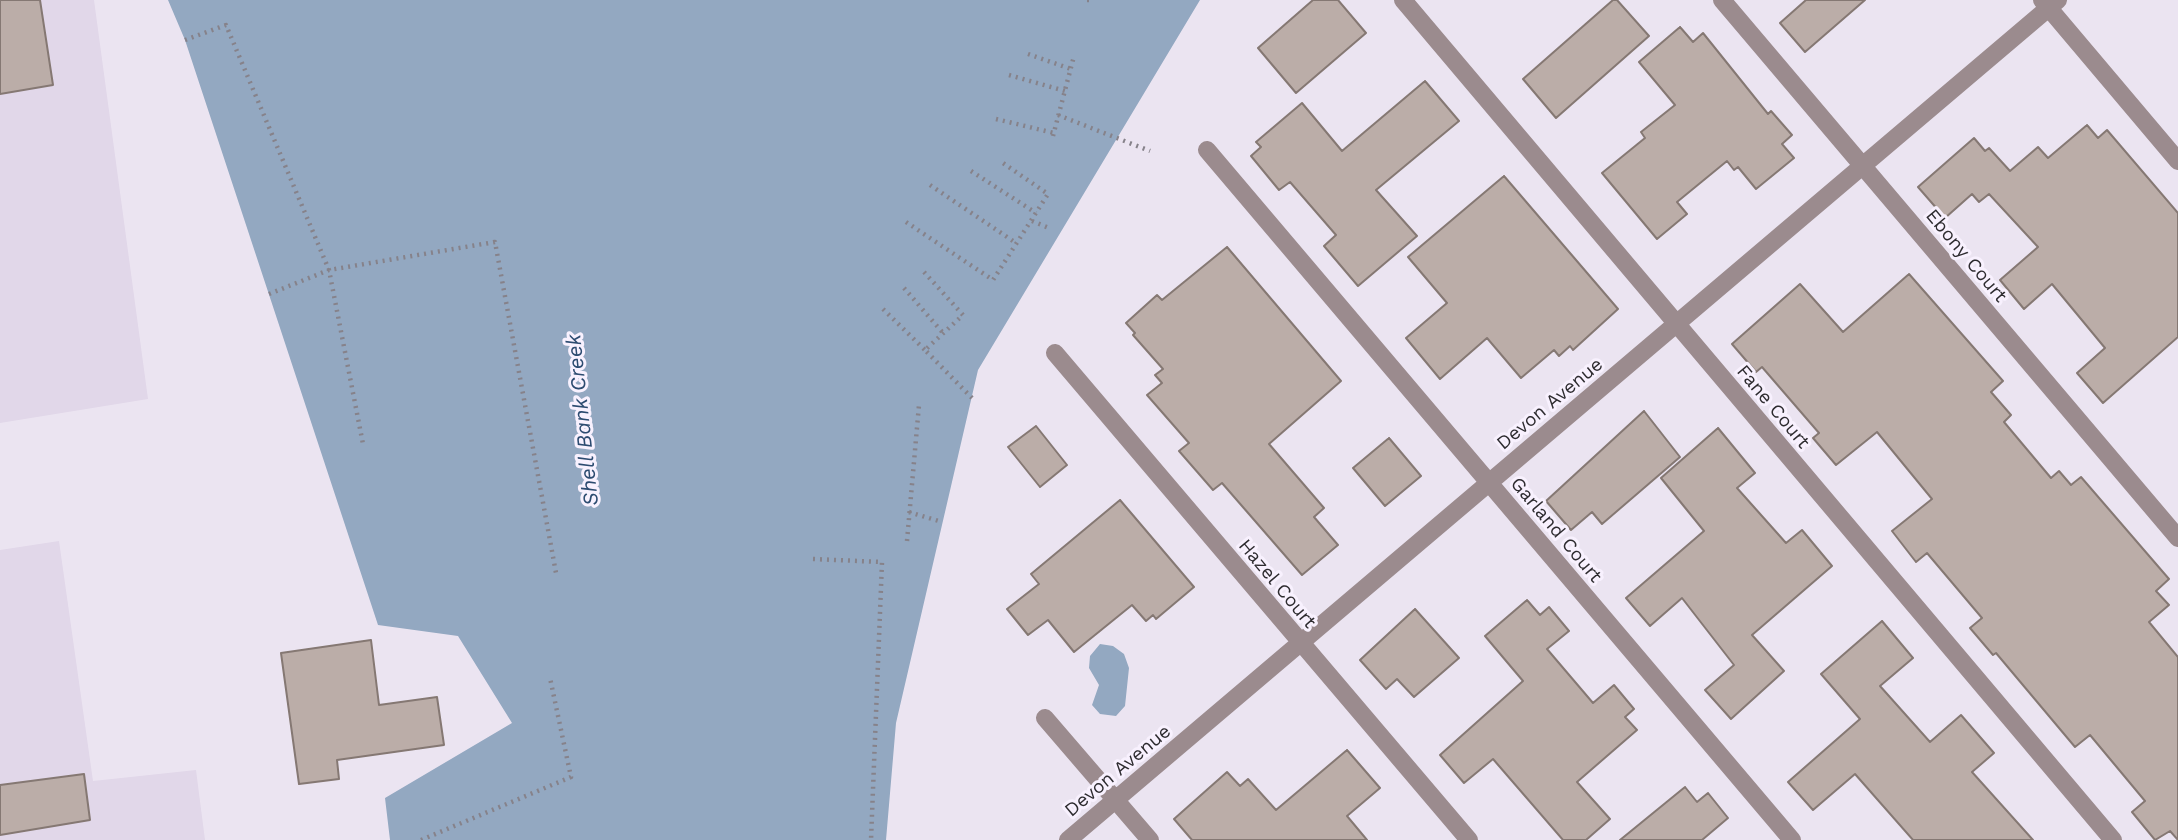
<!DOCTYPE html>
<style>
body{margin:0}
canvas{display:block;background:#ebe4f1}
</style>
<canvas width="2178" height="840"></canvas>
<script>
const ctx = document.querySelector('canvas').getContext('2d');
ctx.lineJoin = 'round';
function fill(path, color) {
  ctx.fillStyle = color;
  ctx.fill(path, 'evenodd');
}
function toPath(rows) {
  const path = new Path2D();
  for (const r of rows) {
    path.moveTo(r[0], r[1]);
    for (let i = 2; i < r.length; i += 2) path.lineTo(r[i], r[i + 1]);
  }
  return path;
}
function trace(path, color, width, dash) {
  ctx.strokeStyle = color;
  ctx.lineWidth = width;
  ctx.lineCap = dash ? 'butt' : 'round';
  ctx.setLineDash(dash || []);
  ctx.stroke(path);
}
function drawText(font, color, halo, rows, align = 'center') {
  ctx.font = font + ' "Work Sans",sans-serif';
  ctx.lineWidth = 6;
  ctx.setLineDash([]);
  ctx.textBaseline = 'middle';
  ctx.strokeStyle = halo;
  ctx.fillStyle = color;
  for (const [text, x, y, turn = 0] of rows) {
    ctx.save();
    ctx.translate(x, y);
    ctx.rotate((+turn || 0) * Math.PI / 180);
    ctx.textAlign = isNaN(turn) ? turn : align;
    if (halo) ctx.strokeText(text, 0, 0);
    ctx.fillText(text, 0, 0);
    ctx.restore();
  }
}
fill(toPath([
 [0,0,94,0,148,399,0,423],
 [59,541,93,781,196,770,205,840,0,840,0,550]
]), '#e1d7e9');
fill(toPath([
 [168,0,1200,0,978,370,896,723,886,840,390,840,385,798,512,723,458,636,378,625,185,40],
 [1100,644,1113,646,1124,654,1129,668,1125,706,1116,716,1100,714,1092,705,1099,685,1089,668,1090,656]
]), '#93a8c1');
const building = toPath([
 [0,0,40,0,53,85,0,94,0,0],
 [1313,0,1338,0,1366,33,1296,93,1258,48,1313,0],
 [1613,0,1617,0,1649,36,1556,118,1523,79,1613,0],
 [1806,0,1865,0,1805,52,1780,23,1806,0],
 [1680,27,1693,42,1703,33,1768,114,1771,111,1792,135,1782,144,1794,158,1756,189,1738,167,1734,170,1727,161,1677,202,1687,214,1657,239,1602,173,1645,138,1641,132,1675,105,1639,62,1680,27],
 [1425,81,1459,121,1376,190,1417,236,1358,286,1324,246,1336,235,1290,182,1279,190,1251,156,1261,147,1256,142,1302,103,1342,151,1425,81],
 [2087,125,2098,138,2107,130,2178,213,2178,337,2103,403,2077,373,2105,348,2052,284,2024,309,2000,280,2038,247,1989,194,1979,202,1972,194,1945,218,1918,187,1974,138,1985,151,1989,148,2010,171,2038,147,2048,158,2087,125],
 [1504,176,1618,309,1573,350,1570,346,1559,356,1554,350,1521,378,1487,338,1440,379,1406,338,1447,303,1408,257,1504,176],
 [1227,247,1341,381,1269,444,1324,508,1314,517,1338,545,1302,575,1222,483,1213,490,1179,451,1189,443,1147,395,1162,383,1155,375,1163,369,1133,335,1135,333,1126,323,1157,295,1162,300,1227,247],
 [1909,274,2003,381,1991,392,2011,415,2004,422,2051,478,2059,471,2071,485,2081,477,2169,579,2156,591,2169,605,2149,622,2178,657,2178,840,2170,831,2155,840,2132,812,2145,801,2090,735,2075,747,1996,653,1993,655,1970,628,1982,618,1927,553,1916,562,1892,531,1932,499,1877,432,1836,465,1813,438,1819,433,1762,367,1756,372,1732,344,1800,284,1843,332,1909,274],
 [1644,411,1680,457,1602,524,1592,512,1571,530,1546,501,1644,411],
 [1036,426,1067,465,1040,487,1008,447,1036,426],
 [1718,428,1755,473,1737,488,1786,543,1802,530,1832,566,1752,635,1784,671,1731,719,1705,690,1734,665,1682,598,1650,626,1626,598,1704,531,1661,478,1718,428],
 [1389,438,1421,476,1385,506,1353,468,1389,438],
 [1120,500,1194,587,1156,619,1153,615,1146,621,1132,605,1074,652,1048,620,1028,635,1007,609,1039,584,1031,574,1120,500],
 [1527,600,1540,615,1549,607,1569,631,1547,649,1593,703,1614,685,1634,709,1625,717,1637,730,1577,782,1610,819,1586,840,1563,840,1493,759,1464,783,1440,755,1523,681,1485,636,1527,600],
 [1415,609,1459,658,1414,697,1397,679,1386,689,1360,660,1415,609],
 [1882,621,1913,658,1880,686,1930,742,1961,715,1994,753,1972,772,2033,840,1913,840,1855,774,1813,810,1788,782,1860,719,1821,674,1882,621],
 [371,640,379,705,437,697,444,745,337,760,339,779,299,784,281,653,371,640],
 [1347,750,1380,788,1347,816,1367,840,1192,840,1174,819,1227,772,1240,786,1248,779,1276,810,1347,750],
 [84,774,90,820,0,835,0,785,84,774],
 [1685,787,1697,802,1708,793,1728,818,1702,840,1620,840,1685,787]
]);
fill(building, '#bbada8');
trace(building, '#857873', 2);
trace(toPath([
 [1087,0,1092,0],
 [185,40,226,25,329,270,363,444],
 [1028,54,1071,69],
 [1009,75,1065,91],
 [1058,115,1150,151],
 [996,119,1054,133],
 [1053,136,1074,56],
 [971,171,1036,213],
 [930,185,1016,243],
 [1032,221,1049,228],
 [906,222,993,280,1048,194,1000,161],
 [924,272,963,315,925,350,972,398],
 [904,288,943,333],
 [269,294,329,270,495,242,556,573],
 [883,309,925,350],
 [909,512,942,522],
 [907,541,919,405],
 [813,559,882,562,871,840],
 [421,840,571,777,550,678]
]), '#86828a', 4.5, [2, 5]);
trace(toPath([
 [1403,0,2113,840],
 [1722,0,2178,538],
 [2042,0,2178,161],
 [1207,150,1792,840],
 [1055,353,1469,840],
 [1045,718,1150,840],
 [1068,840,2058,0]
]), '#9b8b8e', 18);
drawText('19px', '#2e2c30', '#f8f1fe', [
 ["Ebony Court",1966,256,50],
 ["Devon Avenue",1550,404,-40],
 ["Fane Court",1773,407,50],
 ["Garland Court",1556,530,50],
 ["Hazel Court",1277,584,50],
 ["Devon Avenue",1118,771,-40]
]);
drawText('italic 21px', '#2c4b70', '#f8f1fe', [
 ["Shell Bank Creek",583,420,-96]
]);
</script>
